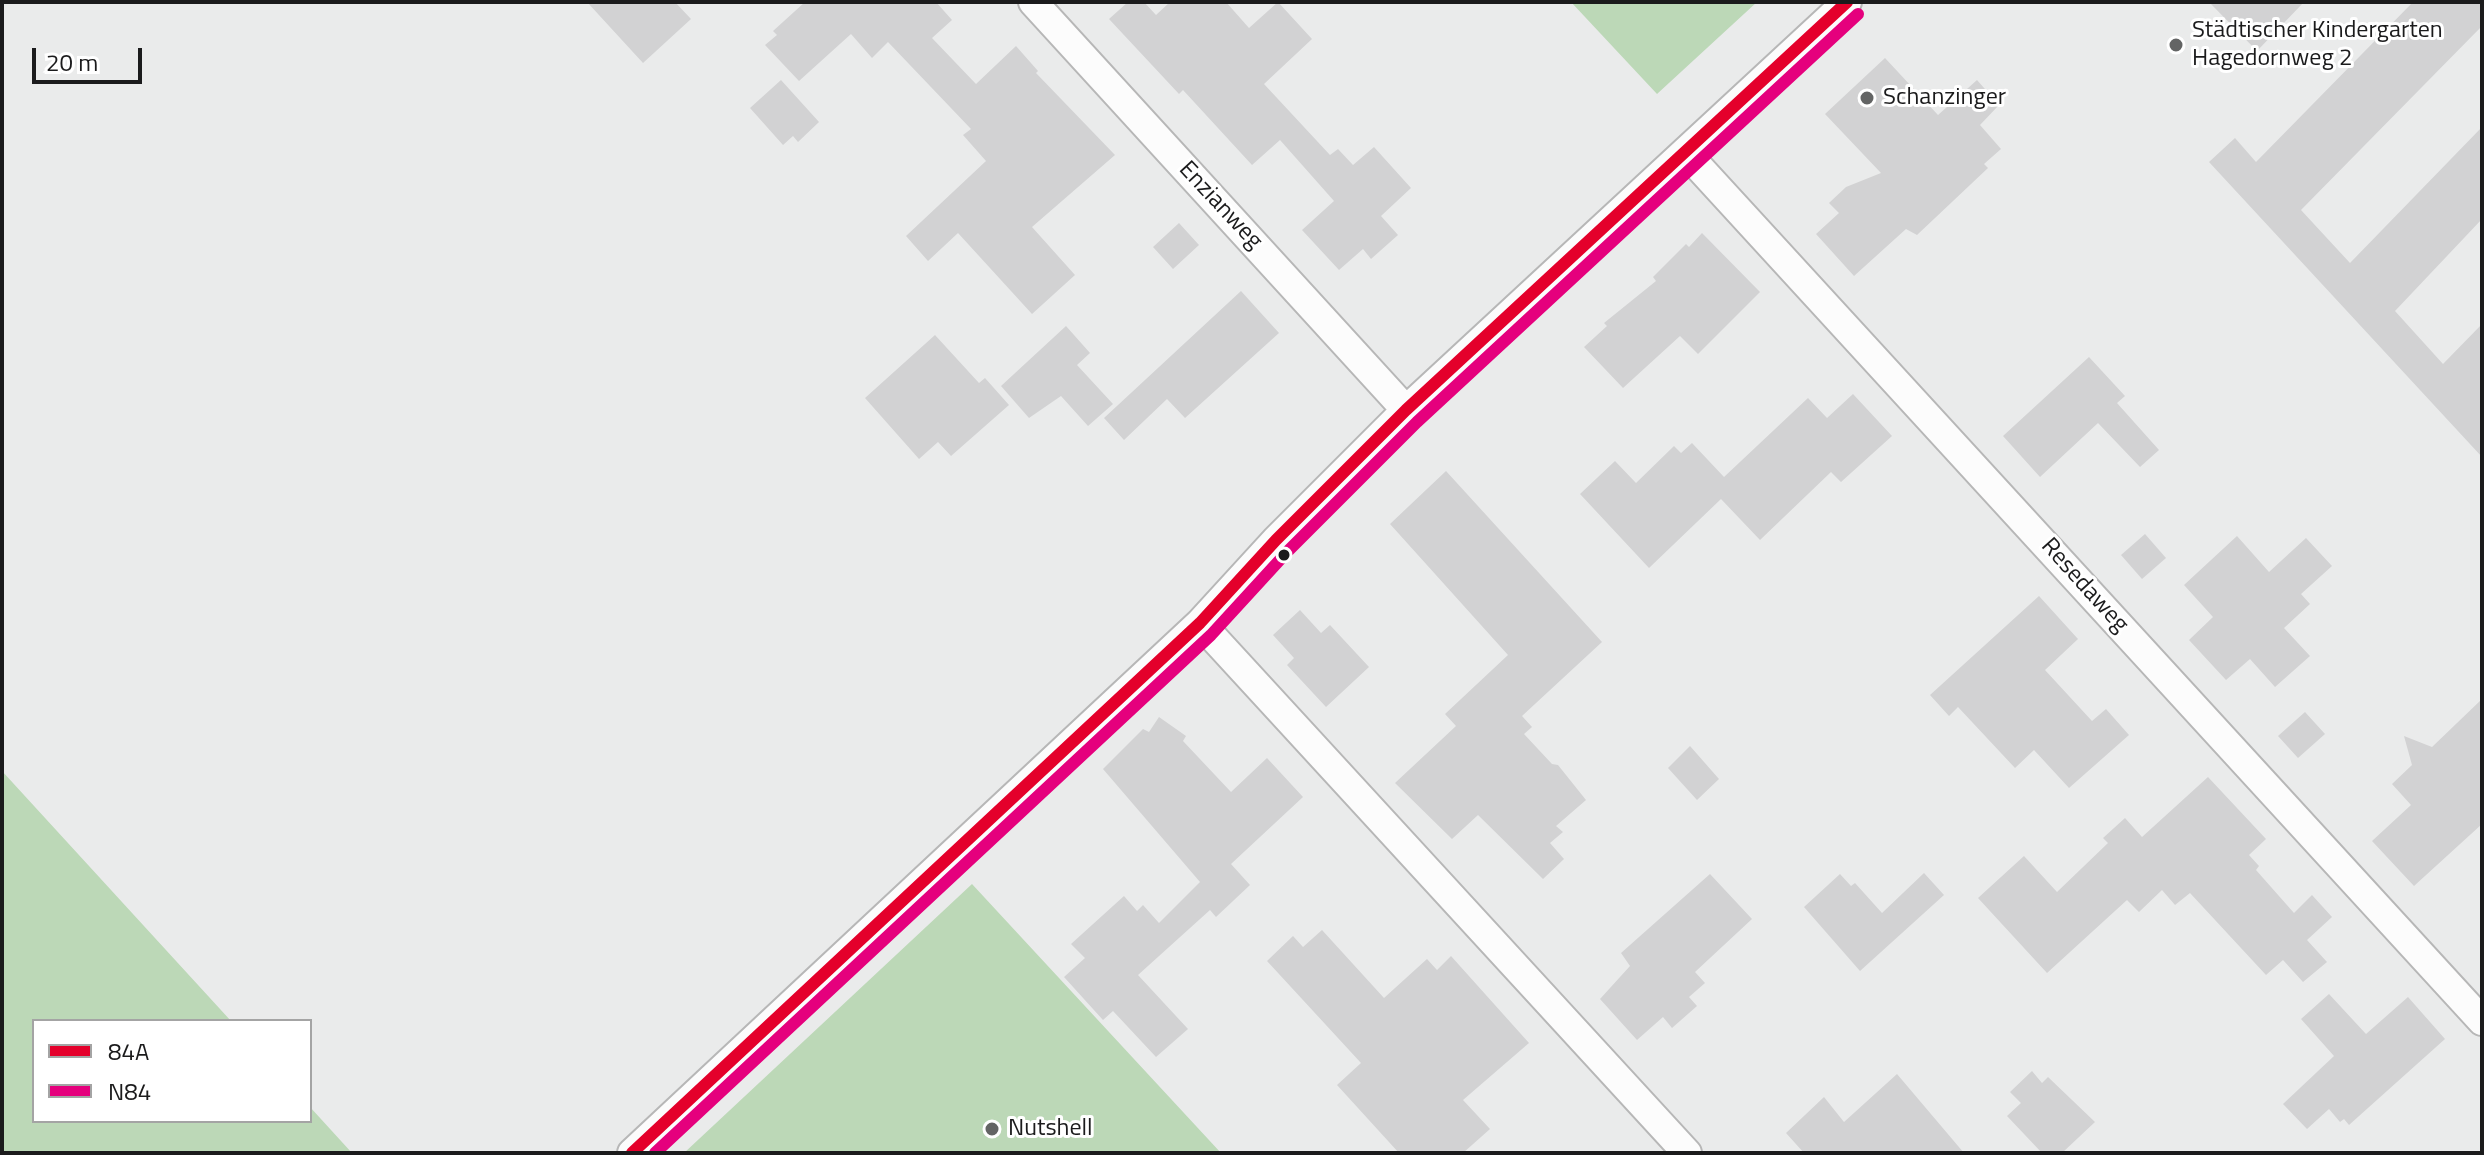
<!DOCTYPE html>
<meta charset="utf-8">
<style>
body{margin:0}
#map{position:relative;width:2484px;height:1155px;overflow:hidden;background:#eaebeb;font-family:"Titillium Web",sans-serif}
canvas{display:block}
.frame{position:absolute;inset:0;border:4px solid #1b1b1c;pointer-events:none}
.legend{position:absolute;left:32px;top:1019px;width:280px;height:104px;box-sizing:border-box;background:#fff;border:2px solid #a4a4a4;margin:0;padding:10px 14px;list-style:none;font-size:24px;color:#1b1b1c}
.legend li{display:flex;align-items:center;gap:16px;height:40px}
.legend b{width:40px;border:2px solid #a4a4a4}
.scale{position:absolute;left:32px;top:48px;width:110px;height:36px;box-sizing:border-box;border:4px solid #1b1b1c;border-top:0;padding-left:10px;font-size:24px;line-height:28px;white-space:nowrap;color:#1b1b1c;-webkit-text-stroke:6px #fff;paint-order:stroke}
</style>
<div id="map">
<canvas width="2484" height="1155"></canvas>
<div class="frame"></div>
<ul class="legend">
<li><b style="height:10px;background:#e4002b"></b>84A</li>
<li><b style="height:10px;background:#e5007d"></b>N84</li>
</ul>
<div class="scale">20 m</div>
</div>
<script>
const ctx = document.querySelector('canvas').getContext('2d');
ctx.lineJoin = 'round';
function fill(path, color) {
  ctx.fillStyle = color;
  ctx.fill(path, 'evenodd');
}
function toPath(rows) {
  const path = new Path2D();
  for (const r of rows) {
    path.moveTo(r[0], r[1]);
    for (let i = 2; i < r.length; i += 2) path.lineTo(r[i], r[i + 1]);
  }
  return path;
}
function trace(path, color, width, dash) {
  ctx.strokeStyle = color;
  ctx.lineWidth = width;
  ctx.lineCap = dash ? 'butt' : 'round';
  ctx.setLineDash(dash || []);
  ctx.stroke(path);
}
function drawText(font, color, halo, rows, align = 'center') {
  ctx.font = font + ' "Titillium Web",sans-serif';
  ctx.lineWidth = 6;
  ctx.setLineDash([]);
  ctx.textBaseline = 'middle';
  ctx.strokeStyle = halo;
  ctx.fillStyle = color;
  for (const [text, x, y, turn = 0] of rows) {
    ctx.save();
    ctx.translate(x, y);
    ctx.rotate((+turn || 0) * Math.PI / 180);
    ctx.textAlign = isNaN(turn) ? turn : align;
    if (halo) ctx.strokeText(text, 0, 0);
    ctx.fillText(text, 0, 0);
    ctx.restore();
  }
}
fill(toPath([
 [1571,2,1757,2,1657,94],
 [2,771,231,1021,34,1021,34,1121,310,1121,310,1107,352,1153,2,1153],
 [972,884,1221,1153,684,1153]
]), '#bcd8b7');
fill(toPath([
 [587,2,675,2,691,19,643,63],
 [805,2,936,2,952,20,932,38,976,84,1016,46,1038,71,1036,73,1115,155,1032,227,1075,275,1032,314,958,233,928,261,906,236,986,161,963,135,971,129,888,42,872,58,851,34,799,81,765,45,777,35,773,31],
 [1128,2,1144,2,1156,15,1170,2,1226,2,1249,28,1278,2,1312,39,1264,84,1330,155,1338,149,1353,165,1374,147,1411,188,1381,216,1398,235,1371,259,1363,249,1339,270,1302,230,1334,201,1280,140,1252,165,1183,90,1179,94,1109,19],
 [2209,2,2304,2,2257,51],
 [2413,2,2482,2,2482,26,2301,210,2350,263,2482,127,2482,219,2395,311,2443,364,2482,324,2482,457,2209,162,2235,138,2256,162],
 [1885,58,1938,115,1977,80,1999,105,1980,125,2001,149,1984,164,1988,168,1917,235,1906,229,1854,276,1816,234,1839,213,1829,203,1846,187,1881,173,1825,114],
 [781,80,819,122,798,142,793,136,783,145,750,108],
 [1179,223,1199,245,1173,269,1153,247],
 [1702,233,1760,292,1698,354,1680,336,1623,388,1584,347,1607,326,1604,323,1656,281,1653,277,1686,244,1689,247],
 [1241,291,1279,333,1185,418,1167,399,1124,440,1104,418],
 [1066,326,1090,353,1077,365,1113,404,1088,426,1061,396,1029,418,1001,386],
 [935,335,979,383,985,378,1009,405,951,456,938,442,919,459,865,398],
 [2089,357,2125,396,2117,403,2159,450,2140,467,2098,423,2040,477,2003,436],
 [1853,394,1892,436,1841,482,1831,472,1760,540,1721,499,1649,568,1580,494,1615,461,1636,483,1674,446,1681,453,1692,443,1724,477,1808,398,1827,418],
 [1446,471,1602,642,1522,716,1532,727,1524,734,1552,764,1558,765,1586,800,1556,826,1563,832,1550,843,1564,859,1543,879,1478,815,1452,839,1395,783,1456,726,1445,714,1508,655,1390,524],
 [2145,534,2166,558,2142,579,2121,555],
 [2237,536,2269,572,2306,538,2332,566,2301,594,2310,604,2284,628,2310,656,2275,687,2250,659,2226,680,2189,640,2213,617,2184,585],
 [2039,596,2078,639,2045,670,2092,721,2106,709,2129,735,2069,788,2034,750,2015,768,1958,707,1949,716,1930,695],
 [1300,610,1321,633,1330,625,1369,667,1326,707,1287,665,1294,658,1273,635],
 [2482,699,2482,824,2414,886,2372,841,2411,805,2392,784,2412,765,2404,736,2432,747],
 [2305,712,2325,734,2298,758,2278,736],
 [1159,717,1186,736,1183,741,1231,792,1267,758,1303,797,1231,864,1250,885,1216,917,1210,910,1138,975,1188,1029,1156,1057,1113,1011,1103,1020,1064,977,1085,958,1071,944,1124,896,1137,911,1143,905,1159,923,1200,882,1103,769,1143,729,1149,732],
 [1690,746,1719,779,1697,800,1668,768],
 [2208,777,2266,839,2249,855,2259,866,2256,870,2294,913,2312,895,2332,917,2307,940,2327,962,2303,982,2283,960,2266,975,2190,893,2175,905,2162,890,2139,912,2127,900,2047,973,1978,898,2024,856,2057,892,2108,843,2103,838,2125,818,2142,837],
 [1924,873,1944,895,1860,971,1804,907,1840,874,1851,886,1855,883,1882,913],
 [1710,874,1752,919,1695,972,1705,983,1689,997,1697,1006,1672,1028,1663,1017,1637,1040,1600,999,1630,966,1621,953],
 [1322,930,1384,998,1427,959,1437,970,1451,956,1529,1043,1463,1100,1490,1129,1463,1153,1399,1153,1337,1085,1361,1063,1267,961,1293,936,1303,947],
 [2329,994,2366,1034,2408,997,2445,1039,2349,1125,2344,1119,2340,1122,2329,1109,2307,1129,2283,1104,2334,1056,2301,1019],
 [2032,1071,2042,1083,2048,1077,2095,1122,2062,1153,2042,1153,2007,1116,2021,1103,2010,1092],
 [1897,1074,1964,1153,1804,1153,1786,1133,1824,1097,1844,1122]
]), '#d2d2d3');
const minor = toPath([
 [1033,2,1406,410],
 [1686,153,2482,1021],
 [1200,623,1687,1153],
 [632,1153,1200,623,1276,540,1406,410,1847,2]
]);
trace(minor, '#b7b7b7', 32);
trace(minor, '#fcfcfc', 28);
trace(toPath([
 [632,1153,1200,623,1276,540,1406,410,1847,2]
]), '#e4002b', 12);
trace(toPath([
 [655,1153,1211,635,1288,551,1417,422,1858,14]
]), '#e5007d', 12);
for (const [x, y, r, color] of [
 [2176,45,8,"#636464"],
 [1867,98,8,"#636464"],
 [1284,555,7,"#1b1b1c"],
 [992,1129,8,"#636464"]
]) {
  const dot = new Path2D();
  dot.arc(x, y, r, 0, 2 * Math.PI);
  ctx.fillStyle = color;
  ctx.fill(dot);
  trace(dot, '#fff', 3);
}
drawText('24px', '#1b1b1c', '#fff', [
 ["Städtischer Kindergarten",2192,31],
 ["Hagedornweg 2",2192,59],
 ["Schanzinger",1883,98],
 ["Nutshell",1008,1129]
], 'left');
drawText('24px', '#1b1b1c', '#fff', [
 ["Enzianweg",1220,206,47],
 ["Resedaweg",2084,586,48]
]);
</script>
